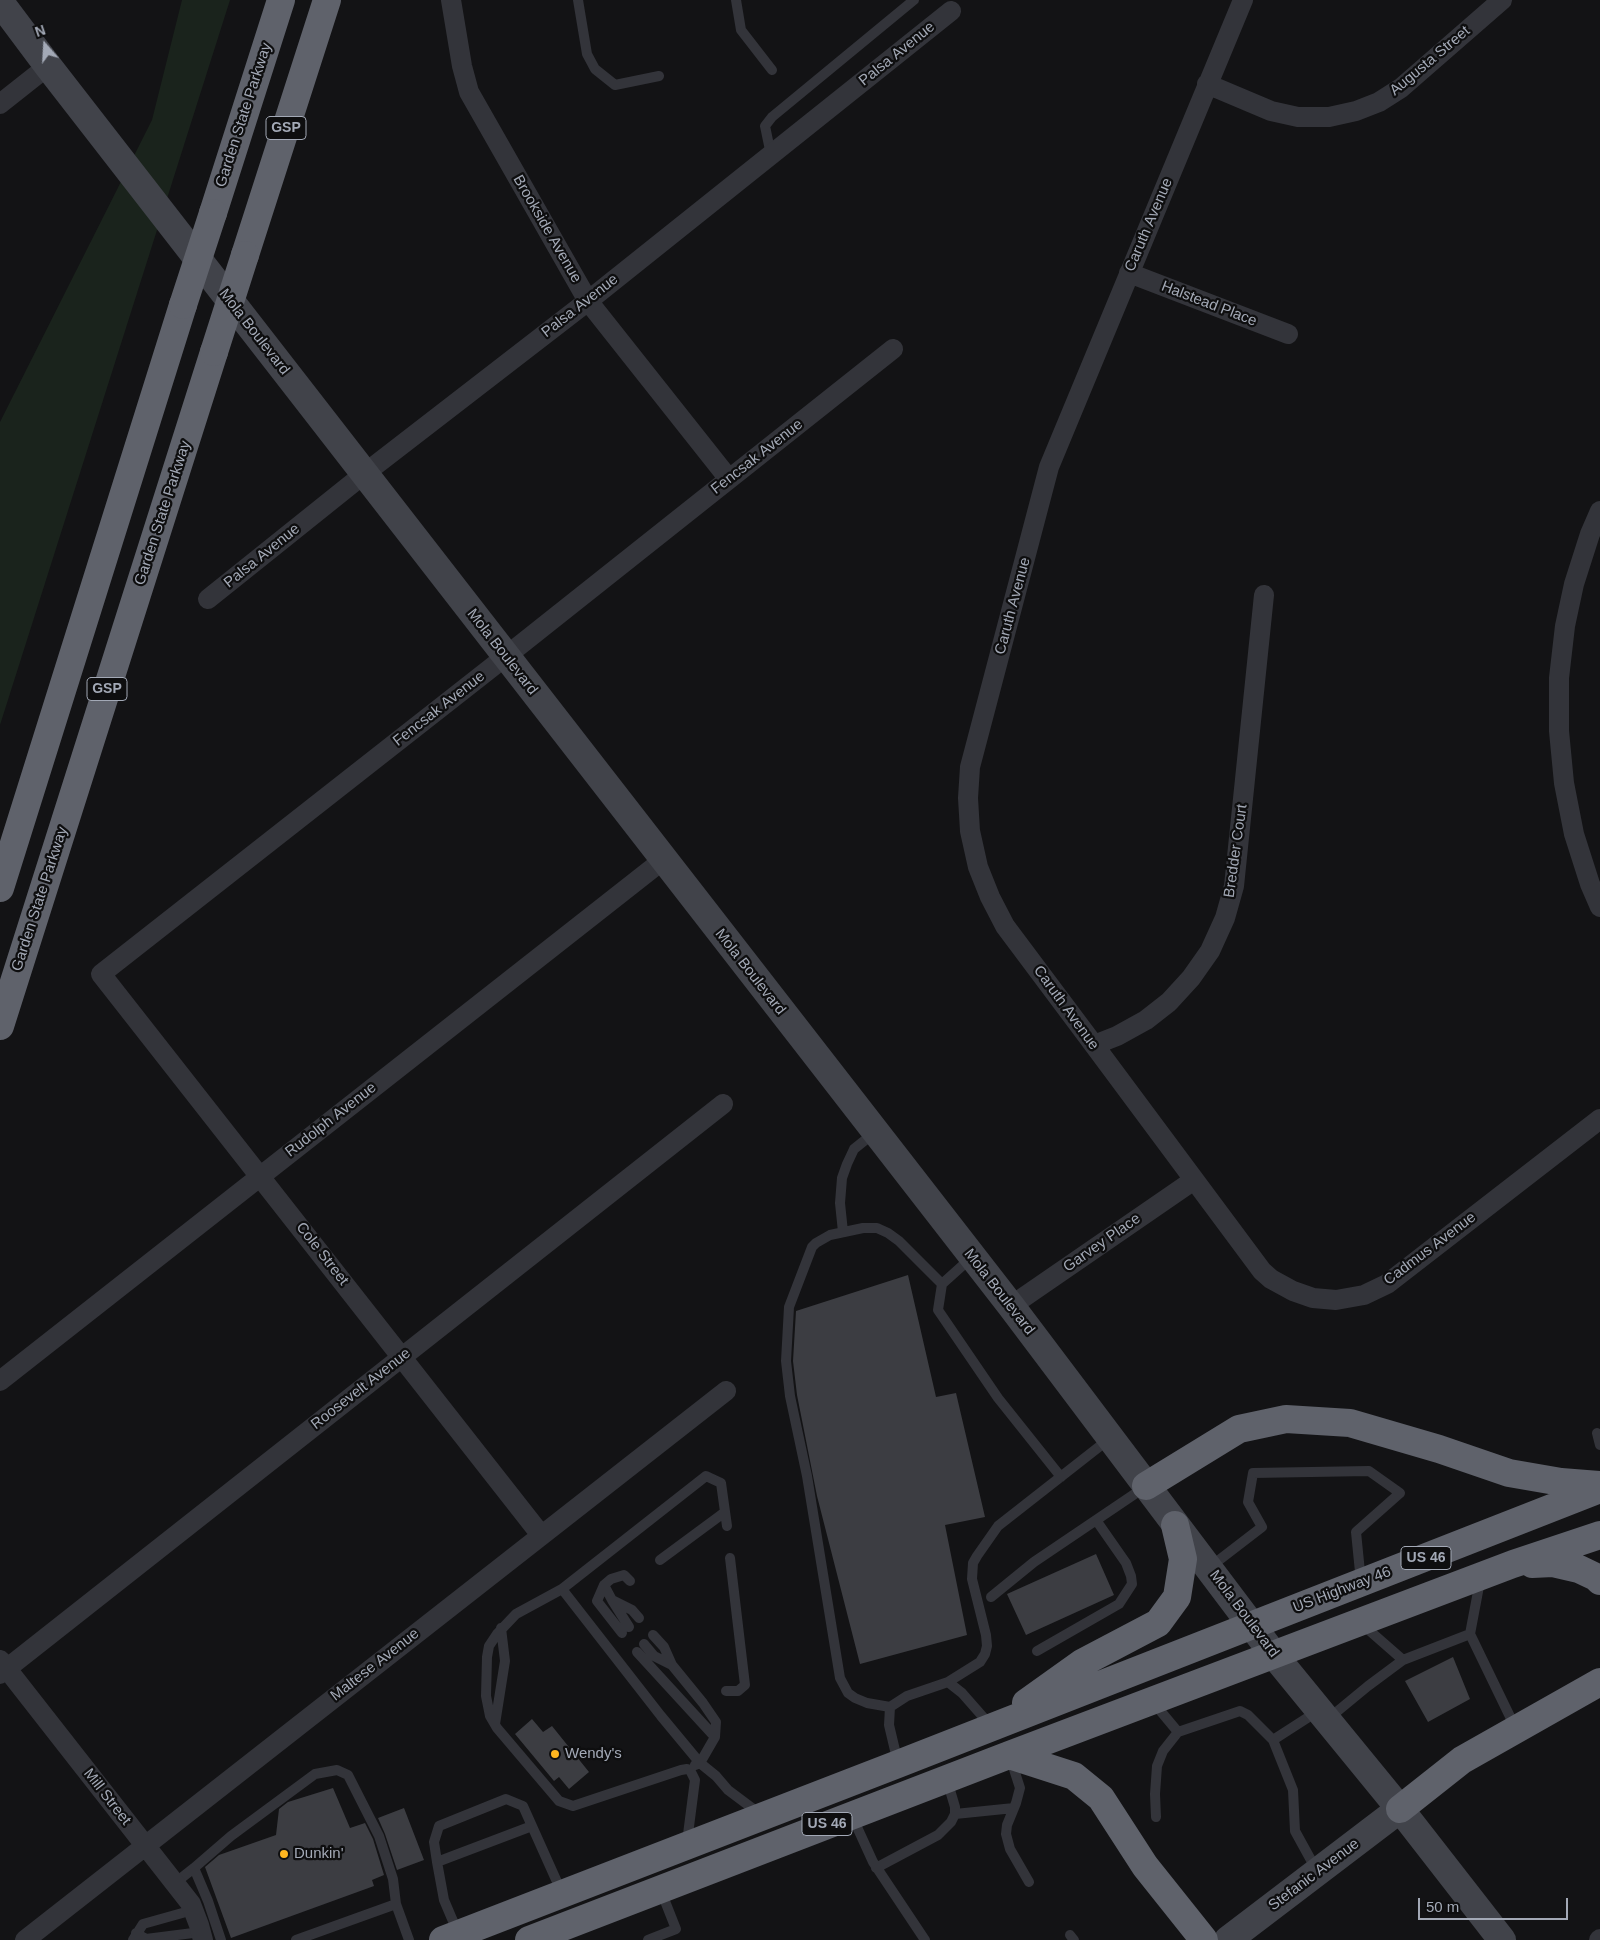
<!DOCTYPE html>
<style>
body{margin:0}
#map{position:relative;width:1600px;height:1940px;overflow:hidden;background:#131315;font-family:Helvetica,sans-serif}
canvas{display:block}
.north{position:absolute;left:20px;top:20px;width:50px;height:50px;-webkit-text-stroke:4px #0e0e0f;paint-order:stroke;rotate:341deg;font-size:14px;font-weight:700;line-height:20px;text-align:center;color:#a3a9b6}
.north::after{content:'';display:block;margin:auto;width:18px;height:22px;background:#a3a9b6;clip-path:polygon(50% 0,100% 100%,50% 72%,0 100%)}
.scale{position:absolute;left:1418px;top:1898px;width:150px;height:22px;box-sizing:border-box;border:2px solid #a3a9b6;border-top:0;padding-left:6px;font-size:15px;line-height:18px;white-space:nowrap;color:#a3a9b6;-webkit-text-stroke:4px #0e0e0f;paint-order:stroke}
</style>
<div id="map">
<canvas width="1600" height="1940"></canvas>
<div class="north">N</div>
<div class="scale">50 m</div>
</div>
<script>
const ctx = document.querySelector('canvas').getContext('2d');
ctx.lineJoin = 'round';
function fill(path, color) {
  ctx.fillStyle = color;
  ctx.fill(path, 'evenodd');
}
function toPath(rows) {
  const path = new Path2D();
  for (const r of rows) {
    path.moveTo(r[0], r[1]);
    for (let i = 2; i < r.length; i += 2) path.lineTo(r[i], r[i + 1]);
  }
  return path;
}
function trace(path, color, width, dash) {
  ctx.strokeStyle = color;
  ctx.lineWidth = width;
  ctx.lineCap = dash ? 'butt' : 'round';
  ctx.setLineDash(dash || []);
  ctx.stroke(path);
}
function drawText(font, color, halo, rows, align = 'center') {
  ctx.font = font + ' Helvetica,sans-serif';
  ctx.lineWidth = 4.5;
  ctx.setLineDash([]);
  ctx.textBaseline = 'middle';
  ctx.strokeStyle = halo;
  ctx.fillStyle = color;
  for (const [text, x, y, turn = 0] of rows) {
    ctx.save();
    ctx.translate(x, y);
    ctx.rotate((+turn || 0) * Math.PI / 180);
    ctx.textAlign = isNaN(turn) ? turn : align;
    if (halo) ctx.strokeText(text, 0, 0);
    ctx.fillText(text, 0, 0);
    ctx.restore();
  }
}
fill(toPath([
 [182,0,230,0,0,725,0,422,152,120]
]), '#1a231c');
fill(toPath([
 [908,1275,936,1397,956,1393,985,1517,945,1525,967,1635,860,1664,817,1496,797,1395,793,1361,796,1311],
 [1096,1554,1114,1595,1026,1635,1007,1594],
 [1453,1657,1470,1699,1428,1722,1405,1681],
 [532,1719,543,1732,552,1726,589,1772,569,1789,559,1777,554,1781,515,1734],
 [333,1788,350,1828,365,1823,373,1839,384,1875,372,1880,374,1886,231,1938,205,1867,219,1855,276,1835,279,1809,288,1802],
 [404,1808,424,1860,397,1870,385,1834,378,1818]
]), '#3c3d42');
trace(toPath([
 [578,0,587,54,595,69,615,85,659,76],
 [736,0,741,30,772,70],
 [771,155,765,126,772,117,914,0],
 [843,1232,840,1203,842,1178,847,1164,854,1149,874,1133],
 [972,1257,942,1284,938,1310,998,1398,1061,1477],
 [942,1284,899,1241,888,1233,877,1228,863,1228,830,1235,816,1243,812,1247,789,1307,786,1361,790,1396,807,1476,840,1678,848,1693,855,1698,867,1703,890,1707,907,1696,948,1682,980,1662,985,1654,987,1646,986,1635,972,1579,973,1563,977,1556,998,1526,1109,1439],
 [1597,1433,1600,1445],
 [660,1560,725,1512],
 [1210,1567,1262,1527,1248,1502,1253,1473,1369,1471,1400,1493,1356,1532,1361,1582],
 [630,1581,624,1575,611,1579,604,1585,612,1600,632,1610,639,1618],
 [604,1585,597,1601,622,1633],
 [562,1589,706,1476,721,1483,727,1526],
 [991,1597,1034,1562,1145,1487],
 [612,1600,629,1627],
 [1363,1625,1403,1660],
 [1470,1634,1480,1581],
 [653,1635,664,1647,672,1665,703,1703,716,1722,715,1737,700,1763,695,1765],
 [644,1644,654,1656,672,1665],
 [1037,1651,1119,1604,1132,1584,1131,1576,1126,1563,1096,1520],
 [637,1652,715,1737],
 [948,1682,962,1693,991,1726],
 [726,1691,738,1691,745,1685,730,1558],
 [1153,1702,1178,1732],
 [890,1707,889,1725,898,1763],
 [1328,1719,1368,1686,1403,1660,1470,1634,1516,1729],
 [495,1724,505,1661,501,1628],
 [1273,1740,1293,1790,1295,1831,1317,1871],
 [1011,1760,1020,1788,1016,1803,1007,1825,1006,1834,1010,1849,1029,1882],
 [955,1814,1014,1808],
 [852,1816,873,1862,925,1940],
 [1156,1817,1155,1794,1157,1766,1163,1751,1178,1732,1240,1711,1248,1715,1273,1740,1318,1711],
 [687,1842,695,1780,690,1770,687,1769,681,1770,573,1806,559,1801,497,1728,490,1716,486,1696,487,1657,489,1646,497,1634,516,1614,562,1589,661,1716,700,1763,716,1776,728,1790,760,1814],
 [437,1862,532,1826],
 [876,1868,938,1835,951,1822,955,1814,955,1807,947,1780],
 [175,1883,194,1868],
 [136,1933,146,1939,201,1932],
 [458,1933,444,1900,437,1862,434,1842,439,1826,506,1799,523,1806,562,1893],
 [1070,1935,1074,1940],
 [133,1940,143,1924,193,1910],
 [221,1940,208,1901,194,1868,231,1836,315,1774,337,1770,348,1775,379,1836,393,1879,396,1904,409,1940],
 [296,1940,396,1904],
 [648,1940,676,1929,661,1891]
]), '#33343a', 10);
trace(toPath([
 [451,0,462,66,469,92,588,301,729,479],
 [1243,0,1049,467,970,767,968,798,970,831,978,867,990,897,1005,926,1094,1045,1262,1271,1271,1279,1293,1291,1313,1298,1336,1300,1364,1295,1387,1284,1600,1119],
 [1207,84,1271,111,1298,117,1329,117,1356,111,1379,102,1401,88,1502,0],
 [0,104,48,66],
 [1129,273,1288,334],
 [1600,511,1590,534,1574,584,1565,626,1559,678,1559,731,1564,783,1574,834,1590,884,1600,907],
 [208,599,364,474,588,301,951,11],
 [1094,1045,1117,1036,1146,1020,1169,1002,1191,978,1210,951,1225,918,1234,886,1264,595],
 [1011,1306,1194,1180],
 [0,1381,663,860],
 [541,1535,101,974,505,657,893,349],
 [0,1660,191,1904,199,1925,203,1940],
 [0,1674,723,1104],
 [25,1940,726,1391],
 [1599,1940,1600,1939]
]), '#33343a', 20);
trace(toPath([
 [0,2,48,66,1011,1306,1274,1655,1400,1809,1502,1940],
 [1228,1940,1400,1809]
]), '#41434a', 28);
trace(toPath([
 [213,213,281,0],
 [245,255,327,0],
 [0,888,183,305],
 [0,1026,214,352],
 [1146,1486,1239,1429,1286,1419,1350,1423,1439,1449,1509,1473,1561,1482,1600,1485],
 [1532,1564,1553,1563,1579,1569,1596,1577,1600,1581],
 [1026,1703,1082,1663,1158,1623,1177,1597,1183,1559,1175,1525],
 [1009,1755,1074,1776,1101,1798,1145,1866,1204,1940],
 [1400,1809,1462,1760,1600,1682],
 [443,1940,898,1764,1600,1489],
 [529,1940,1009,1755,1513,1564,1600,1535]
]), '#5f626b', 28);
trace(toPath([
 [183,305,213,213],
 [214,352,245,255]
]), '#5f626b', 28);
for (const [x, y, r, color] of [
 [555,1754,5,"#ffb620"],
 [284,1854,5,"#ffb620"]
]) {
  const dot = new Path2D();
  dot.arc(x, y, r, 0, 2 * Math.PI);
  ctx.fillStyle = color;
  ctx.fill(dot);
  trace(dot, '#0e0e0f', 2);
}
for (const [x, y, w] of [
 [286,128,40],
 [107,689,40],
 [1426,1558,50],
 [827,1824,50]
]) {
  const box = new Path2D();
  box.roundRect(x - w / 2, y - 11.5, w, 23, 4);
  ctx.fillStyle = '#0e0e0f';
  ctx.fill(box);
  trace(box, '#a3a9b6', 1);
}
drawText('bold 14px', '#a3a9b6', null, [
 ["GSP",286,128],
 ["GSP",107,689],
 ["US 46",1426,1558],
 ["US 46",827,1824]
]);
drawText('15px', '#a3a9b6', '#0e0e0f', [
 ["Palsa Avenue",897,54,-39],
 ["Augusta Street",1430,61,-40],
 ["Garden State Parkway",244,115,-72],
 ["Caruth Avenue",1149,225,-67],
 ["Brookside Avenue",547,229,60],
 ["Halstead Place",1209,304,21],
 ["Palsa Avenue",580,306,-38],
 ["Mola Boulevard",254,332,52],
 ["Fencsak Avenue",757,457,-38],
 ["Garden State Parkway",163,513,-72],
 ["Palsa Avenue",262,556,-39],
 ["Caruth Avenue",1013,606,-75],
 ["Mola Boulevard",502,652,52],
 ["Fencsak Avenue",439,709,-38],
 ["Bredder Court",1236,851,-82],
 ["Garden State Parkway",40,899,-72],
 ["Mola Boulevard",750,972,52],
 ["Caruth Avenue",1066,1008,54],
 ["Rudolph Avenue",331,1120,-38],
 ["Garvey Place",1102,1243,-35],
 ["Cadmus Avenue",1430,1249,-37],
 ["Cole Street",322,1254,52],
 ["Mola Boulevard",999,1292,52],
 ["Roosevelt Avenue",361,1389,-38],
 ["US Highway 46",1342,1590,-21],
 ["Mola Boulevard",1244,1614,53],
 ["Maltese Avenue",375,1665,-38],
 ["Mill Street",107,1797,52],
 ["Stefanic Avenue",1314,1875,-37]
]);
drawText('15px', '#a3a9b6', '#0e0e0f', [
 ["Wendy's",565,1754],
 ["Dunkin'",294,1854]
], 'left');
</script>
